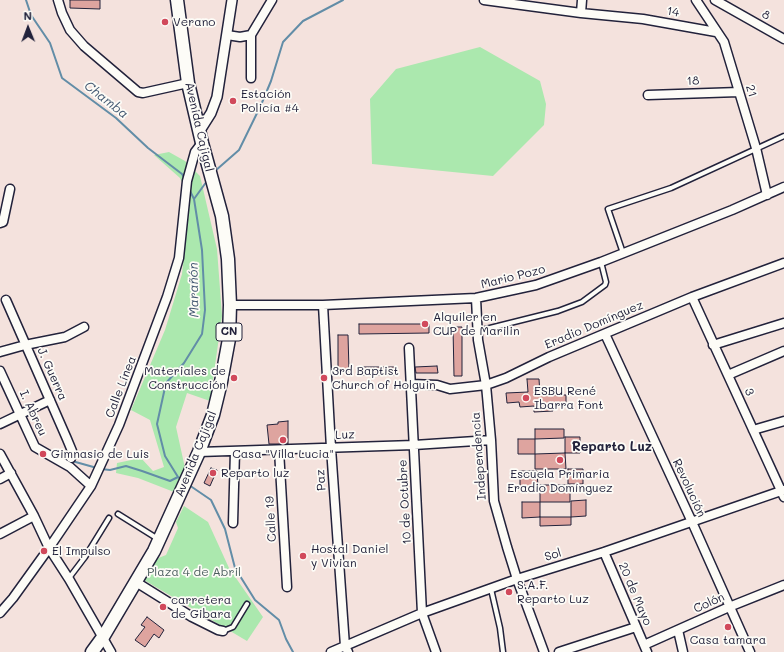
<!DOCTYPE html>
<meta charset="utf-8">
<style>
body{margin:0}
#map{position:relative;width:784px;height:652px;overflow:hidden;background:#f4e2dd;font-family:Mali,sans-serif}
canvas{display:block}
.north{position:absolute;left:8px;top:8px;width:40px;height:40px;-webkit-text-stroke:3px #fdfcf7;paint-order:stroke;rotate:359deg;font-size:11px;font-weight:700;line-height:16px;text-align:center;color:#22223b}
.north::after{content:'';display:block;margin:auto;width:14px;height:18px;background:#22223b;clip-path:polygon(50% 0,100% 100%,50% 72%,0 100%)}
</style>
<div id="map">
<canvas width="784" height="652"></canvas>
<div class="north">N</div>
</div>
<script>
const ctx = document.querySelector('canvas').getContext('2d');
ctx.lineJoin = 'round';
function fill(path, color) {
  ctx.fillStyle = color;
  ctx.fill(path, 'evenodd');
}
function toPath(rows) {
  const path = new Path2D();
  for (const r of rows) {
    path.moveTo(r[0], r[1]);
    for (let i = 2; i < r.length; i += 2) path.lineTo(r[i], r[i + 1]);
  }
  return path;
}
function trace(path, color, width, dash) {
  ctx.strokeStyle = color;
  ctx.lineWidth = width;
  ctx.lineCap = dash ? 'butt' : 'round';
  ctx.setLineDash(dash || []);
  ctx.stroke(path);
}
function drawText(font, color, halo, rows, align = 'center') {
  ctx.font = font + ' Mali,sans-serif';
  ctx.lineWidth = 3.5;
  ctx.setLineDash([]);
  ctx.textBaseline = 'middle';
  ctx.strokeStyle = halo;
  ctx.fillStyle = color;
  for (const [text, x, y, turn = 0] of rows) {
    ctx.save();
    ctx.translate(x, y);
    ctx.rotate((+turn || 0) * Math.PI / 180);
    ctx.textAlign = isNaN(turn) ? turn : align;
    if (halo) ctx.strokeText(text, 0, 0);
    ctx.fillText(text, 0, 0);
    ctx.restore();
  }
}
fill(toPath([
 [480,47,540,81,546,104,544,125,493,176,372,164,370,99,396,69],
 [169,152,185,161,200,176,217,249,222,316,210,401,187,393,176,427,185,468,174,492,138,478,116,473,117,463,141,458,153,471,164,467,150,420,131,410,165,330,182,274,186,238,189,200,188,194,180,178,154,155],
 [184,506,208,522,229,568,263,617,247,641,144,580,156,559,166,555,178,528,176,522]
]), '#abe8ae');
trace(toPath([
 [26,0,31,15,50,43,62,78,116,118,148,148,182,174,185,179],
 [215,171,239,150,261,105,271,81,283,42,303,21,343,0],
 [194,199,207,181],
 [72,461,97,468],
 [101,469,110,470,126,466,142,471,170,481,178,477],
 [182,480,178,477,165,456,157,424,166,383,184,363,202,334,205,310,202,250,194,199,189,189],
 [189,485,211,500,225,529,235,568,255,600,279,620,286,639,293,652]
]), '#628da7', 2);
const building = toPath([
 [70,0,100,0,100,9,70,8,70,0],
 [359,324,429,324,429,333,359,334,359,324],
 [453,327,462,327,462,376,454,376,453,327],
 [338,335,348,335,349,371,338,371,338,335],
 [437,366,438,373,416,373,415,367,437,366],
 [363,367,397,367,397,375,363,375,363,367],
 [527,379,539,379,540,395,566,395,566,405,552,405,553,411,534,412,534,406,520,407,519,402,507,403,506,393,528,392,527,379],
 [288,421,288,444,269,444,267,425,278,424,278,422,288,421],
 [535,429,564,429,564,438,535,439,535,429],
 [565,437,580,437,580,453,565,453,565,437],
 [518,439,535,439,535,454,518,454,518,439],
 [565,453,566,469,535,469,535,454,565,453],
 [211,468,217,470,210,486,204,483,211,468],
 [568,469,583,469,583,484,568,484,568,469],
 [520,471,537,471,538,487,520,487,520,471],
 [540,485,570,485,570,502,540,502,540,485],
 [586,500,586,516,571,517,571,501,586,500],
 [522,502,540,502,540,517,522,518,522,502],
 [540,517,571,517,571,525,540,526,540,517],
 [147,617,164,630,159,638,154,634,145,647,135,640,145,627,141,625,147,617]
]);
fill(building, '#dea49f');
trace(building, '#22223b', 1);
const service = toPath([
 [623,253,608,209,671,188,784,136],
 [478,331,558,311,582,302,605,285,606,282,601,262],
 [118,514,158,539],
 [69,578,85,557,109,518],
 [491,589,500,628,503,652],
 [223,631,233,627,247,604]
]);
const minor = toPath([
 [58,0,62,13,70,30,84,46,138,92,143,93,188,83],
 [484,0,581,13,643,19,716,32],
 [696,0,724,42,756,148,767,195],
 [715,0,784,39],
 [581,13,582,0],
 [227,35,240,37,251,35,272,0],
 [251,78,251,35],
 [648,95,739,92],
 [0,223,3,222,10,189],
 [692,297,784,497],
 [476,298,478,340,486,385,491,440,494,501,507,547,517,579,544,652],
 [6,300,67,439,72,451,71,458],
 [230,305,323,305,476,298,536,285,601,262,732,210,784,187],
 [323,305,331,448,345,646,348,652],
 [605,334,692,522,750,652],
 [713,345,784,323],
 [409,348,422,613,436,652],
 [0,352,25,345,65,337,84,327],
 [0,371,35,447,70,467,91,486],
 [728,375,784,351],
 [411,384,437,385,450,389,486,385,506,378,549,357,692,297,784,263],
 [0,424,50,400],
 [753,430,784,421],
 [279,450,287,587],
 [199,452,414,445,491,440],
 [0,454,34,516,49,548,69,579,111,652],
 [0,479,11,473],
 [233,523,235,451],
 [0,534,34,516],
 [604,552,647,652],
 [136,582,192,617,218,630,223,631],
 [0,613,13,598,49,548,91,486,119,425,167,297,179,258,187,181,195,152,202,143],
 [678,630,683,652],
 [644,645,729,607,784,585],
 [331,652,422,613,517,579,604,552,784,490],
 [559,652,636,627]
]);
const tertiary = toPath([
 [199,132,211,113,217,97,232,0]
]);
const primary = toPath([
 [92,652,103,637,154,551,199,452,213,415,221,382,229,339,230,305,228,259,222,216,202,143,188,83,177,0]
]);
trace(service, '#22223b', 7);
trace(minor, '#22223b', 11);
trace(tertiary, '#22223b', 12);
trace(primary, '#22223b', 15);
trace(service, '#fdfcf7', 4);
trace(minor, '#fdfcf7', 8);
trace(tertiary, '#fdfcf7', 9);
trace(primary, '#fdfcf7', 12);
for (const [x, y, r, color] of [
 [165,22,4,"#d1495b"],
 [233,101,4,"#d1495b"],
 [425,324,4,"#d1495b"],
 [234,378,4,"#d1495b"],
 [324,378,4,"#d1495b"],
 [526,398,4,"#d1495b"],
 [283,440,4,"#d1495b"],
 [43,454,4,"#d1495b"],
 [560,460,4,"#d1495b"],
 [213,473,4,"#d1495b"],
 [44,551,4,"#d1495b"],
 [303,556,4,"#d1495b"],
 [509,592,4,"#d1495b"],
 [163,607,4,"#d1495b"],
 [728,627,4,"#d1495b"]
]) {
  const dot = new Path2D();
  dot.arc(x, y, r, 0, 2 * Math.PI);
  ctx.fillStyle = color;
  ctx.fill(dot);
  trace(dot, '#fdfcf7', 1.5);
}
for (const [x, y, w] of [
 [229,332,26]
]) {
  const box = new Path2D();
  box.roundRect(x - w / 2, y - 9, w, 18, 3);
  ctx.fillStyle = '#fdfcf7';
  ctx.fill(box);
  trace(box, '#22223b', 1);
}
drawText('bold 11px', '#22223b', null, [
 ["CN",229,332]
]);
drawText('12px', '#22223b', '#fdfcf7', [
 ["14",673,12,10],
 ["8",766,15,30],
 ["18",693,81,-2],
 ["21",751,91,73],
 ["Avenida Cajigal",199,127,77],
 ["Mario Pozo",513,277,-14],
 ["Eradio Domínguez",594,325,-23],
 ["J. Guerra",52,374,66],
 ["Calle Línea",121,387,-69],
 ["3",749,392,65],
 ["I. Abreu",33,413,65],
 ["Luz",345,435,-2],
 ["Avenida Cajigal",196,454,-68],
 ["Independencia",479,456,-94],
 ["Paz",321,480,-94],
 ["Revolución",689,488,65],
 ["10 de Octubre",405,502,-93],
 ["Calle 19",271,519,-93],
 ["Sol",553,555,-17],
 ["20 de Mayo",635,594,67],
 ["Colón",709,603,-24]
]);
drawText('12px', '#22223b', '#fdfcf7', [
 ["Verano",173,22],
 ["Estación",241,94],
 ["Policía #4",241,108],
 ["Alquiler en",433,317],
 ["CUP de Marilin",433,331],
 ["Materiales de",226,371,"right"],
 ["Construcción",226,385,"right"],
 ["3rd Baptist",332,371],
 ["Church of Holguin",332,385],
 ["ESBU René",534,391],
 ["Ibarra Font",534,405],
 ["Gimnasio de Luis",51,454],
 ["Casa \"Villa Lucia\"",283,454,"center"],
 ["Reparto luz",221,473],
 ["Escuela Primaria",560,474,"center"],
 ["Eradio Domínguez",560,488,"center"],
 ["Hostal Daniel",311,549],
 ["y Vivian",311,563],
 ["El Impulso",52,551],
 ["S.A.F.",517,585],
 ["Reparto Luz",517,599],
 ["carretera",171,600],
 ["de Gibara",171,614],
 ["Casa tamara",728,640,"center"]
], 'left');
drawText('12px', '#4b5d5e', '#fdfcf7', [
 ["Plaza 4 de Abril",194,572]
]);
drawText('italic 13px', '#425771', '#fdfcf7', [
 ["Chamba",106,100,38],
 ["Marañón",194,290,-91]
]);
drawText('bold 13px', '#22223b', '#fdfcf7', [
 ["Reparto Luz",612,447]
]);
</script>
